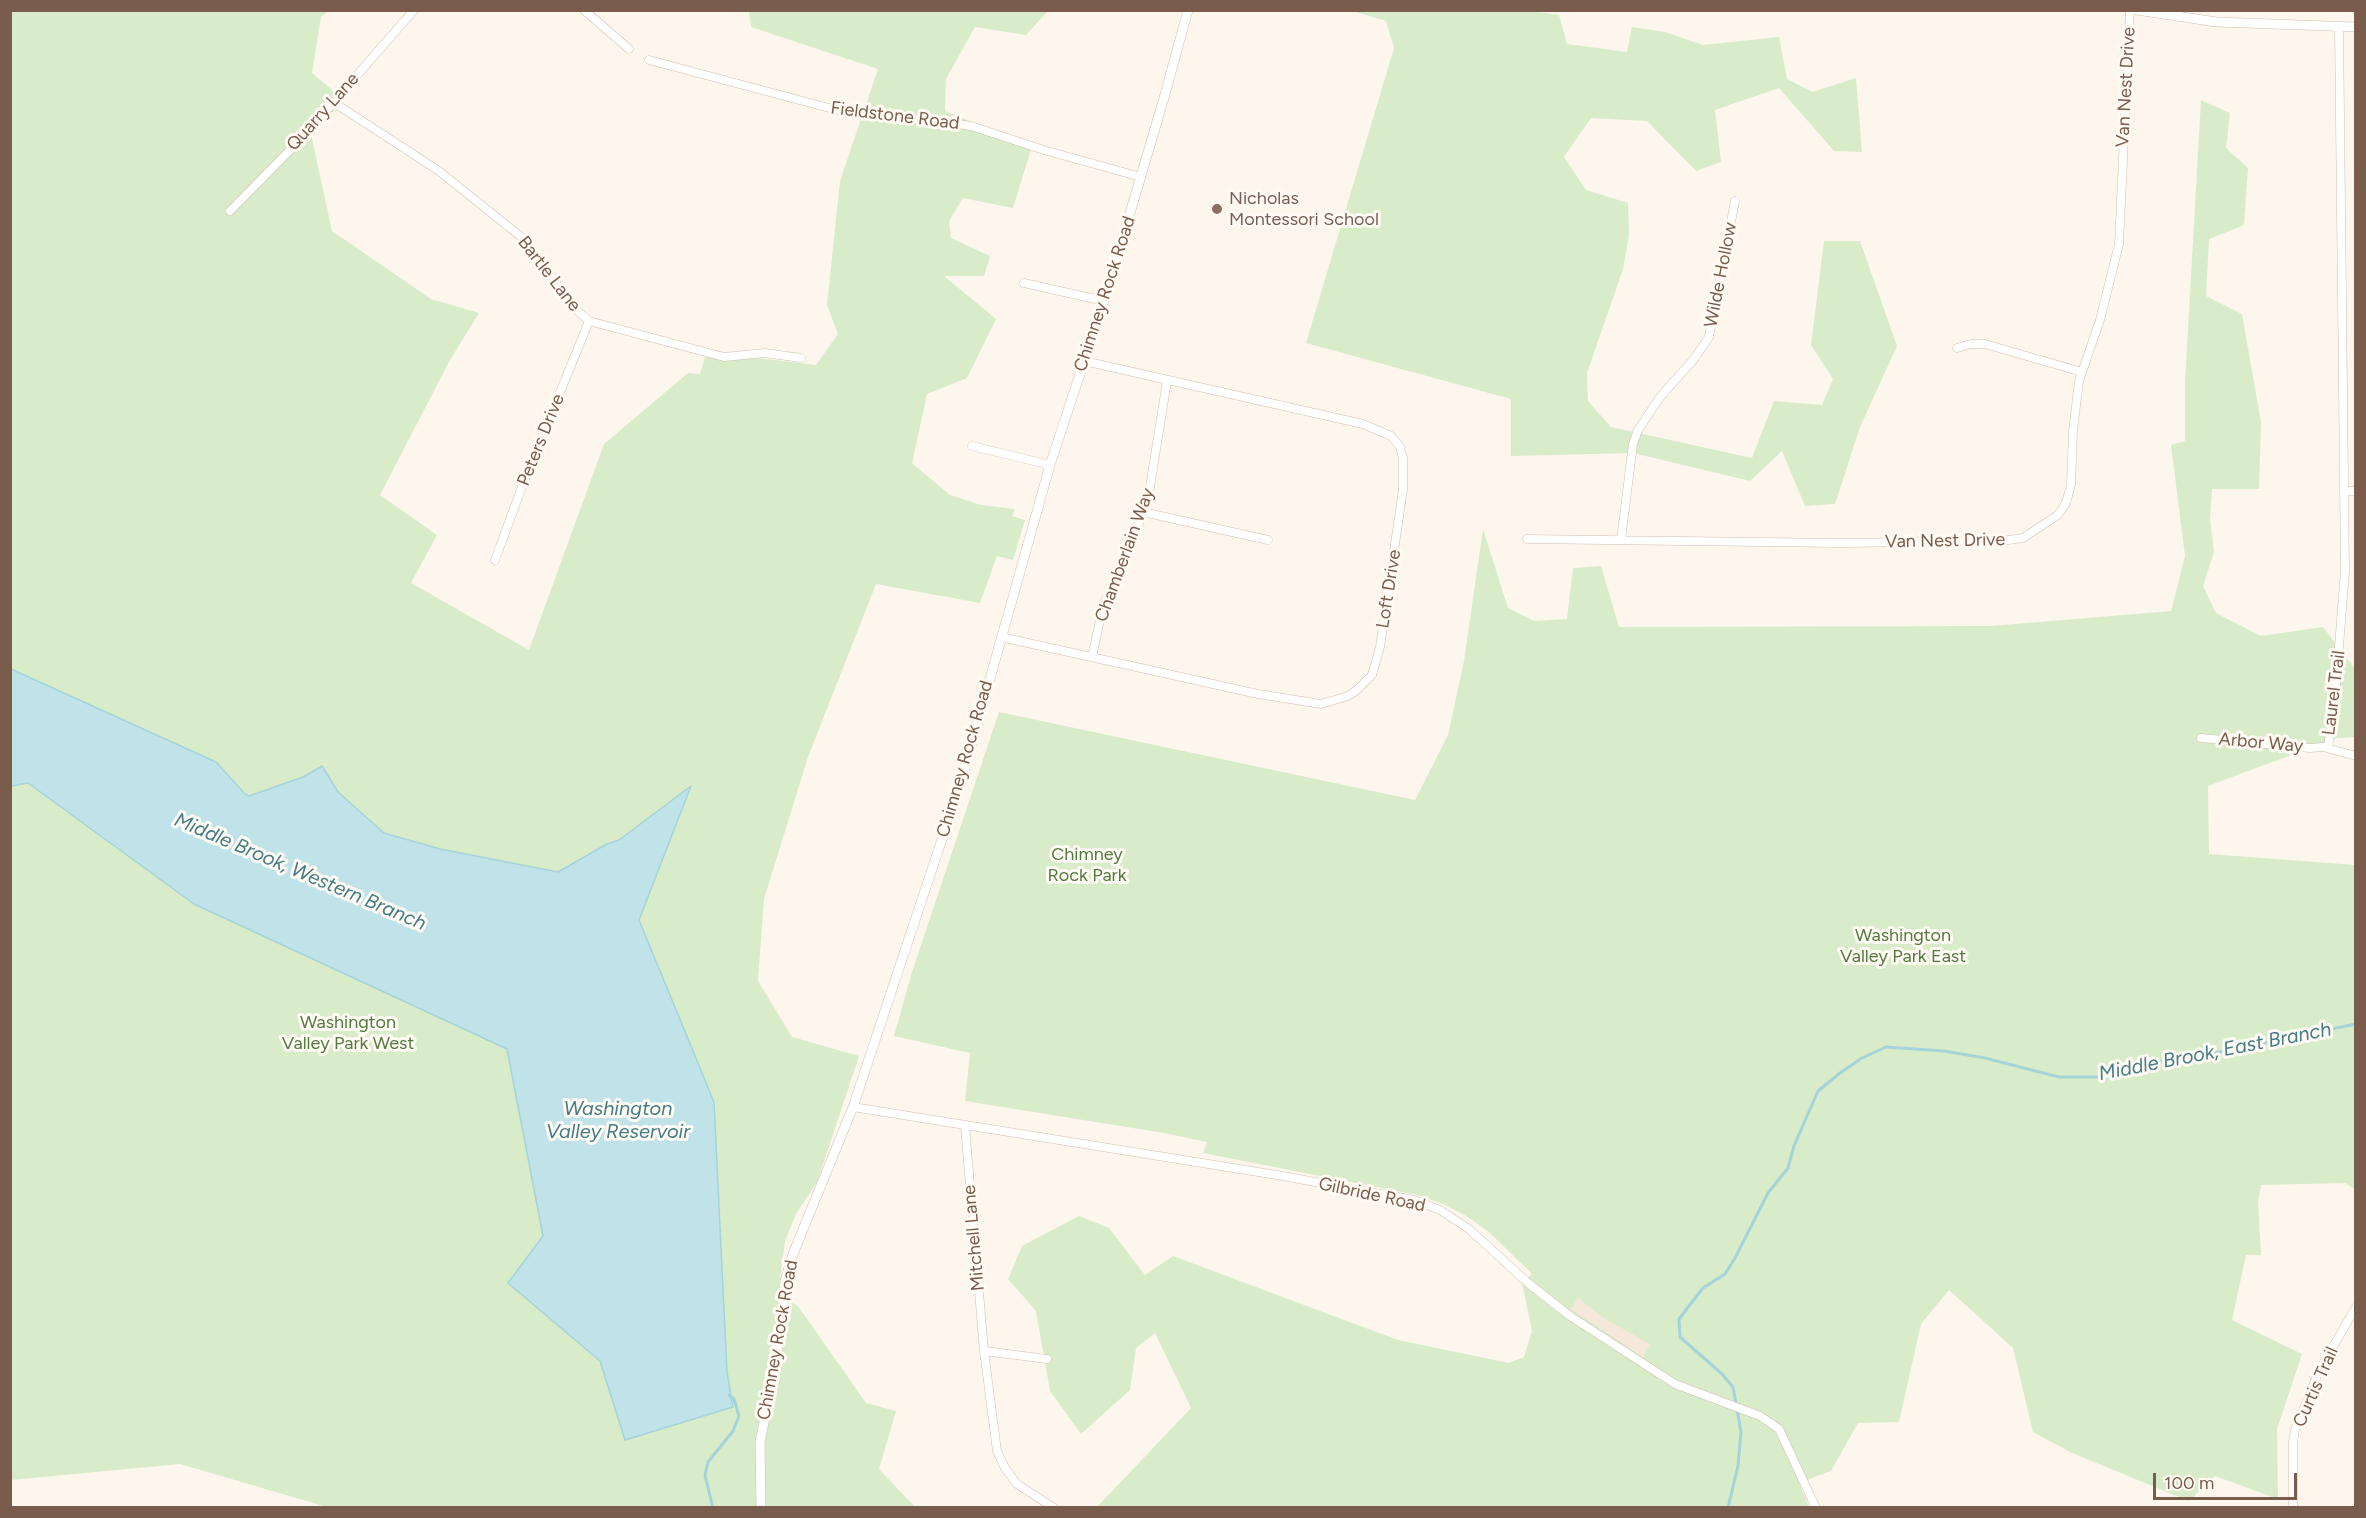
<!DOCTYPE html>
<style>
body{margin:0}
#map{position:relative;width:2366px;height:1518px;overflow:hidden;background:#fdf6ec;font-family:Figtree,sans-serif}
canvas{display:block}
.frame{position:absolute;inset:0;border:12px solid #7a5c4d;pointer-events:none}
.scale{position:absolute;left:2153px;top:1473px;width:144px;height:27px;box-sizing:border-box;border:3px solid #7a5c4d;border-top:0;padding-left:8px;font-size:18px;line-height:21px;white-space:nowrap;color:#7a5c4d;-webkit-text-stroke:4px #fffaf3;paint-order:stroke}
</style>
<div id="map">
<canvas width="2366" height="1518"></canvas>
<div class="frame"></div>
<div class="scale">100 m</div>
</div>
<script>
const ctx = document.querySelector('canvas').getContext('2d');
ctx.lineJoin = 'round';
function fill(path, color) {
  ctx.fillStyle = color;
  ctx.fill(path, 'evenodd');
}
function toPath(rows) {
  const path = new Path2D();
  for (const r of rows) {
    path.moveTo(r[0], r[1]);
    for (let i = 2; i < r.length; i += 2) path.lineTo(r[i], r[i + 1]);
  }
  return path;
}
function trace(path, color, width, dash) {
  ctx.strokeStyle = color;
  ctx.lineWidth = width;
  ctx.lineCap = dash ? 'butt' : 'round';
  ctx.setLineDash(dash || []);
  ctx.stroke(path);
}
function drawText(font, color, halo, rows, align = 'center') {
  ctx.font = font + ' Figtree,sans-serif';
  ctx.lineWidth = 6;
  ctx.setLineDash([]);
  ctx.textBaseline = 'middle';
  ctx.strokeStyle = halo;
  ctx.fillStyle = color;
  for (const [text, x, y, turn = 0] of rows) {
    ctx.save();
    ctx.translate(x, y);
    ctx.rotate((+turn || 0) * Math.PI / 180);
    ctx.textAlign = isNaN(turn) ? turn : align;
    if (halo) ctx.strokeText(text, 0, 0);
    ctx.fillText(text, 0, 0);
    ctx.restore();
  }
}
fill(toPath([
 [1597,1271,1654,1339,1643,1357,1570,1309]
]), '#f5e8da');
fill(toPath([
 [10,11,328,11,321,17,312,73,344,100,311,134,332,231,431,299,479,313,450,360,380,495,437,535,411,583,529,650,604,444,688,373,700,374,705,357,758,358,816,365,838,334,827,305,840,181,878,69,751,27,749,11,1048,11,1026,35,975,27,946,79,945,111,1032,146,1013,208,963,198,949,221,951,238,990,256,984,276,944,276,996,319,967,378,927,394,912,463,950,495,981,505,1015,509,1012,516,1025,520,1013,560,997,556,980,603,876,584,808,757,764,899,758,981,792,1037,859,1056,817,1182,796,1214,785,1241,778,1295,798,1306,866,1403,896,1411,879,1469,915,1507,327,1507,180,1464,11,1480],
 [1353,11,1532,11,1559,15,1567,44,1627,52,1632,27,1665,32,1703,45,1779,37,1787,79,1812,92,1856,78,1862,152,1834,151,1779,88,1715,110,1721,162,1696,171,1647,121,1591,118,1564,157,1586,190,1628,203,1629,235,1623,269,1587,373,1588,401,1611,427,1752,458,1774,401,1822,405,1833,379,1811,345,1824,241,1860,241,1897,346,1860,427,1835,504,1805,506,1782,451,1750,481,1633,453,1511,456,1511,399,1306,343,1394,48,1386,21],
 [2201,100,2230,113,2226,148,2248,168,2244,225,2209,239,2206,296,2242,314,2261,422,2259,489,2212,489,2210,519,2214,552,2203,586,2216,613,2261,636,2323,627,2356,670,2355,737,2337,738,2208,786,2209,854,2355,865,2355,1189,2345,1183,2261,1185,2258,1201,2261,1255,2246,1255,2232,1320,2302,1354,2277,1429,2278,1499,2215,1476,2189,1501,2072,1453,2033,1432,2013,1348,1949,1290,1921,1324,1899,1422,1858,1423,1831,1471,1799,1483,1809,1507,1097,1507,1191,1408,1155,1333,1136,1348,1130,1390,1081,1434,1050,1391,1036,1311,1008,1279,1022,1246,1079,1216,1109,1228,1145,1275,1173,1256,1398,1340,1509,1363,1524,1357,1532,1331,1522,1283,1532,1274,1490,1233,1468,1217,1443,1204,1417,1195,1203,1153,1207,1142,1164,1133,965,1101,970,1053,894,1036,912,972,999,712,1415,800,1448,735,1464,661,1483,529,1508,608,1534,621,1567,619,1573,568,1601,566,1619,627,1991,626,2171,611,2185,556,2171,445,2185,441,2185,382],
 [1578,1298,1605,1319,1650,1344,1643,1357,1571,1309]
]), '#d8ecc9');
const water = toPath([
 [11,669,216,762,245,794,249,796,303,777,322,766,338,792,384,833,440,849,558,872,607,844,619,840,691,786,639,920,714,1102,727,1372,733,1407,625,1440,600,1361,508,1283,543,1236,507,1049,194,904,28,783,11,786,11,669]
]);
fill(water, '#bfe3e8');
trace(water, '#a5d3da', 1.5);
trace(toPath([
 [713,1508,705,1475,708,1462,733,1431,739,1416,734,1399,729,1395],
 [1728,1508,1738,1466,1741,1432,1733,1387,1722,1374,1680,1337,1679,1319,1703,1288,1725,1274,1735,1258,1768,1193,1788,1168,1794,1146,1818,1091,1840,1073,1862,1058,1886,1047,1944,1051,1985,1058,2059,1077,2108,1077,2151,1063,2210,1054,2356,1024]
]), '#a5d3da', 3);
const minor = toPath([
 [584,10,629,49],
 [649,60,848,113,887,118,932,120,971,126,1044,150,1141,177],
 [333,102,439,171,520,236,537,255,572,306,589,321,724,357,765,353,801,358],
 [230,211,303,137,414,10],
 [1024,283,1104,301],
 [1957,348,1971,344,1985,344,2082,372],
 [972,446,1050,465],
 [2344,491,2356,491],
 [1143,512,1268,540],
 [1527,539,1839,543,2001,541,2023,538,2058,515,2066,503,2071,485,2073,431,2079,381,2100,320,2119,244,2130,10],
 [1621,540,1633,444,1638,430,1660,397,1694,359,1709,337,1735,201],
 [495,560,526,476,589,321],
 [1001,637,1258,694,1321,704,1348,696,1357,690,1372,675,1380,647,1403,489,1403,458,1400,447,1391,436,1363,424,1084,361],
 [1092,657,1103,606,1131,548,1149,493,1167,381],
 [2201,738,2310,748,2323,747,2356,756],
 [2328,748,2336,684,2345,571,2339,27],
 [853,1107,1277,1175,1414,1200,1440,1210,1469,1229,1528,1283,1570,1316,1675,1384,1760,1416,1779,1429,1816,1508],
 [965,1126,984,1351,997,1451,1005,1468,1017,1484,1054,1508],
 [984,1351,1047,1359],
 [2293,1508,2293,1442,2295,1430,2319,1371,2356,1307]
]);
const tertiary = toPath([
 [2137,10,2216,22,2356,27],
 [761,1508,760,1442,776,1363,785,1281,793,1254,853,1107,961,782,1050,465,1104,301,1164,98,1188,10]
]);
trace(minor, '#d1beb0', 9);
trace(tertiary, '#d1beb0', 10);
trace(minor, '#fff', 8);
trace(tertiary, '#fff', 9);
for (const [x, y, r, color] of [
 [1217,209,6,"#8d6e63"]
]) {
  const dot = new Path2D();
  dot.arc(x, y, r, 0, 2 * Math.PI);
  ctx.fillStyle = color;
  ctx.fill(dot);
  trace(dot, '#fffaf3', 2);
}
drawText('18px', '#7a5c4d', '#fffaf3', [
 ["Van Nest Drive",2126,87,-87],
 ["Quarry Lane",323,112,-48],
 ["Fieldstone Road",895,116,7],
 ["Bartle Lane",549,274,52],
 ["Wilde Hollow",1721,275,-79],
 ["Chimney Rock Road",1105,294,-72],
 ["Peters Drive",541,440,-68],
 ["Van Nest Drive",1945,541,-1],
 ["Chamberlain Way",1125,555,-70],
 ["Loft Drive",1389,589,-81],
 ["Laurel Trail",2334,693,-83],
 ["Arbor Way",2261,743,5],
 ["Chimney Rock Road",965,759,-74],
 ["Gilbride Road",1372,1195,12],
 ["Mitchell Lane",974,1238,-95],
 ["Chimney Rock Road",778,1340,-80],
 ["Curtis Trail",2316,1387,-66]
]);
drawText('18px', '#785e54', '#fffaf3', [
 ["Nicholas",1229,199],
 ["Montessori School",1229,220]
], 'left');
drawText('18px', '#537a41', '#fffaf3', [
 ["Chimney",1087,855],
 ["Rock Park",1087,876],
 ["Washington",1903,936],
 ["Valley Park East",1903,957],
 ["Washington",348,1023],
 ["Valley Park West",348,1044]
]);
drawText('italic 20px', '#437c86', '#fffaf3', [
 ["Middle Brook, Western Branch",300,872,23],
 ["Middle Brook, East Branch",2215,1052,-11],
 ["Washington",618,1109],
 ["Valley Reservoir",618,1132]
]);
</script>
